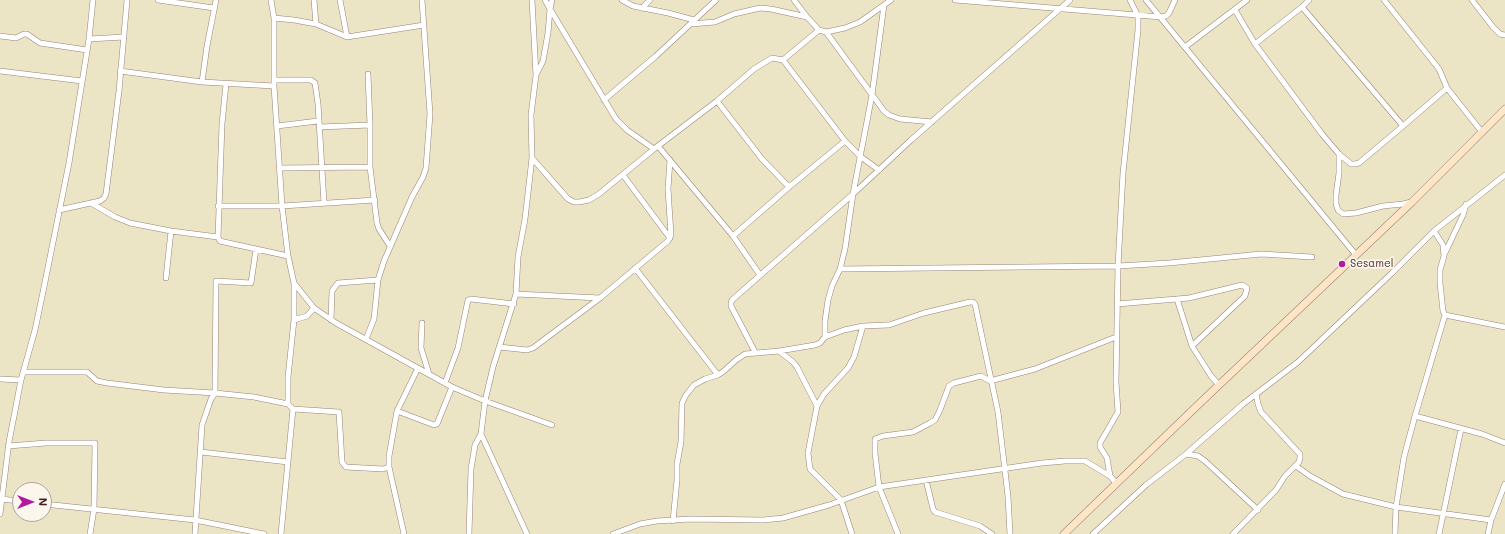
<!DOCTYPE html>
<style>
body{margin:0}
#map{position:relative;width:1505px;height:534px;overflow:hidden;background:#ebe4c5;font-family:Mali,sans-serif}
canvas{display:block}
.north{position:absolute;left:12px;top:482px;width:40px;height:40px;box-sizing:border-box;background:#fbf7ec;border:1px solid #b4a19f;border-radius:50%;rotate:90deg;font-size:11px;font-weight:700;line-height:16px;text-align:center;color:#4a1f2b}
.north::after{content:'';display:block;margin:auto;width:14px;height:18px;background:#b5179e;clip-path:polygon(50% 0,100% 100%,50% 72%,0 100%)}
</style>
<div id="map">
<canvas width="1505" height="534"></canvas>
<div class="north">N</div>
</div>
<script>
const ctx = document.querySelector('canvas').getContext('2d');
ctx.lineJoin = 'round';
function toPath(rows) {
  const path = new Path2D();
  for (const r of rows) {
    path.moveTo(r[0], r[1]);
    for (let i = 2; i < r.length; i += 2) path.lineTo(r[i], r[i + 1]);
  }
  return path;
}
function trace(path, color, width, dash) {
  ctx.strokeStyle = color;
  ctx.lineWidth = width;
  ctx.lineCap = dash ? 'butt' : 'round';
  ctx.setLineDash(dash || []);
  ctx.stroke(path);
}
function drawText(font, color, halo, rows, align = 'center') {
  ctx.font = font + ' Mali,sans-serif';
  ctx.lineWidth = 3.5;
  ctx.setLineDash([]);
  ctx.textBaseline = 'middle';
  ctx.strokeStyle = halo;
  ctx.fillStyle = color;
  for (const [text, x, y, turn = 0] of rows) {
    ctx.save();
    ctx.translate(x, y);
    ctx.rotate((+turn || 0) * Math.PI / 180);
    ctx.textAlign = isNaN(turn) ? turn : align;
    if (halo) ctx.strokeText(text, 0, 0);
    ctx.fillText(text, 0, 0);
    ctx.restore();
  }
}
const street = toPath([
 [158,0,214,8],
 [271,0,274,18,274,86,282,206,288,256,294,283,294,320,288,377,288,404,293,409,281,534],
 [314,0,316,24],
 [340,0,347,37],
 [532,0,536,75],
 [552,0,550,9,616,119,627,130,654,149],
 [622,0,633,6,668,13,694,20],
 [794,0,807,17,819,30,826,32,884,111,889,115,900,119,932,122],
 [955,0,1161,17,1166,16,1169,13,1175,0],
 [1146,0,1356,255],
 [1309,0,1302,7,1403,126],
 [1472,0,1493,27,1500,34,1505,35],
 [642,8,650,0],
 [1235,10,1255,44,1322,134,1339,154,1351,164,1355,164,1359,163,1403,126,1447,88,1439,69,1384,0],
 [274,18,294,20,316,24,347,37,424,25],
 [691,24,715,22,734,14,760,8,771,9,807,17],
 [826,32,845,28,860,22,891,0],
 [0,36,16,38,24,34,27,34,40,43,87,50],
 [89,39,124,37],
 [1255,44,1302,7],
 [1185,47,1247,0],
 [783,60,845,141,861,157,879,170],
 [0,71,82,81],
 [120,71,202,82,274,86],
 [368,74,370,125,370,167,377,223,379,229,390,246],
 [275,80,311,80,315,83,318,104,324,203],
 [202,82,207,46,216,0],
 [226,84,222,124,218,237,220,241,224,242,288,256],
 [1447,88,1481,131],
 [604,100,656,56,716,0],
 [717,101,762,159,789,187,845,141],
 [277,126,318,121],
 [319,127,370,125],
 [658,146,733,236,760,275],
 [1339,154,1339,173,1336,195,1336,204,1338,210,1343,214,1356,213,1383,206,1403,204,1411,202],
 [532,158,568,199,574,202,579,202,589,200,599,194,654,149,717,101,754,69,772,58,783,60,819,30],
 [280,168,370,167],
 [623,175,670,238],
 [91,203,115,217,130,223,171,231,218,237],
 [218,206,282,206,375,200],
 [59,210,100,201,104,198,106,194,119,91,127,0],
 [1434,231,1443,245,1444,256,1440,270,1440,283,1443,311,1445,315,1505,327],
 [733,236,789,187],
 [1444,255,1463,215,1466,204],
 [635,268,718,375],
 [840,269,1118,266,1169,263,1261,254,1312,257],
 [166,278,171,231],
 [294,283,314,308,336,323,452,387,485,401,552,425],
 [516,294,600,298],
 [1177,299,1192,346,1211,376,1219,385],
 [1117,304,1189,298,1242,285,1247,288,1245,296,1192,346],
 [294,320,307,316,314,308],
 [331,320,332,291,338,283,378,280],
 [422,323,421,348,429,374],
 [825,337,825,321,828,300,832,286,840,269,845,249,853,194,872,95,884,5],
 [366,339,374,319,378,280,384,261,412,197,423,177,426,168,430,114,422,0],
 [499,347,527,350,533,348,600,298,668,241,671,235,668,189,670,160],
 [779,351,815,345,820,343,825,337,844,330,863,326,889,325,924,313,970,302,973,302,975,304,998,412,1008,496,1010,534],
 [755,352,731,306,731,303,732,300,853,194,911,140,1070,0],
 [23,372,87,372,97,381,107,383,164,390,215,393,254,397,288,404],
 [0,379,21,380],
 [445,383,458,348,468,300,471,299,514,304],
 [293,409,339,412,342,462,346,467,383,469,389,467],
 [397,411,434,425,437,424,452,387],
 [1415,416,1445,315],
 [481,434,527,534],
 [8,446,46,443,95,443,94,509,90,534],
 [201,452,288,462],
 [1186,454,1198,456,1205,461,1258,510],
 [1296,466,1310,476,1343,494,1396,507,1491,520,1488,534],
 [1110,476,1107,458,1100,447,1100,443,1118,412,1116,382,1118,266,1123,173,1138,30,1138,16,1130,0],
 [926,480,933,509,935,512,980,526,992,534],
 [0,499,20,501],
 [44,504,195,520,264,534],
 [0,514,9,442,21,380,35,330,43,292,69,163,89,39,93,0],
 [1491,520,1505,484],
 [673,521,677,480,677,464,681,442,682,403,686,395,694,385,705,379,718,375,724,371,736,360,745,354,779,351,793,362,797,367,817,406],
 [195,534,202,425,211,399,215,393,216,281,251,283,256,249],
 [404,534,389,467,389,456,397,411,418,368],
 [469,534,471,469,475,445,481,434,485,401,493,367,516,294,518,257,525,219,532,158,531,115,536,75,543,61,548,33,550,9,545,0],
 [613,534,640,524,657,521,690,519,763,520,783,518,829,505,879,487,1042,463,1065,461,1085,461,1110,476,1116,483],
 [852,534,841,500,810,469,808,453,817,406,824,394,848,368,854,357,863,326],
 [898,534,879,487,875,453,875,439,883,436,913,432,930,423,935,420,940,410,949,386,954,383,981,376,990,381,1035,369,1116,337],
 [1093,534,1146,485,1186,454,1243,404,1298,362,1392,273,1434,231,1505,175],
 [1233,534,1276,490,1285,476,1299,462,1300,458,1300,454,1297,451,1261,412,1258,404,1256,394],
 [1395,534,1396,507,1404,457,1415,416,1482,434,1505,443],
 [1439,534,1461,429]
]);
const secondary = toPath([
 [1064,534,1200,403,1412,202,1505,109]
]);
trace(street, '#9a8278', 6);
trace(secondary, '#9a8278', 8);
trace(street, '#fff', 5);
trace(secondary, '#fde5c5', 7);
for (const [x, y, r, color] of [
 [1342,264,4,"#b5179e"]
]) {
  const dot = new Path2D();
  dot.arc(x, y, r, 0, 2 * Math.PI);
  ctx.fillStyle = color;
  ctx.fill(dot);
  trace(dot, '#fbf7ec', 1.5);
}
drawText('11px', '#4a1f2b', '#fbf7ec', [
 ["Sesamel",1350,264]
], 'left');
</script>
